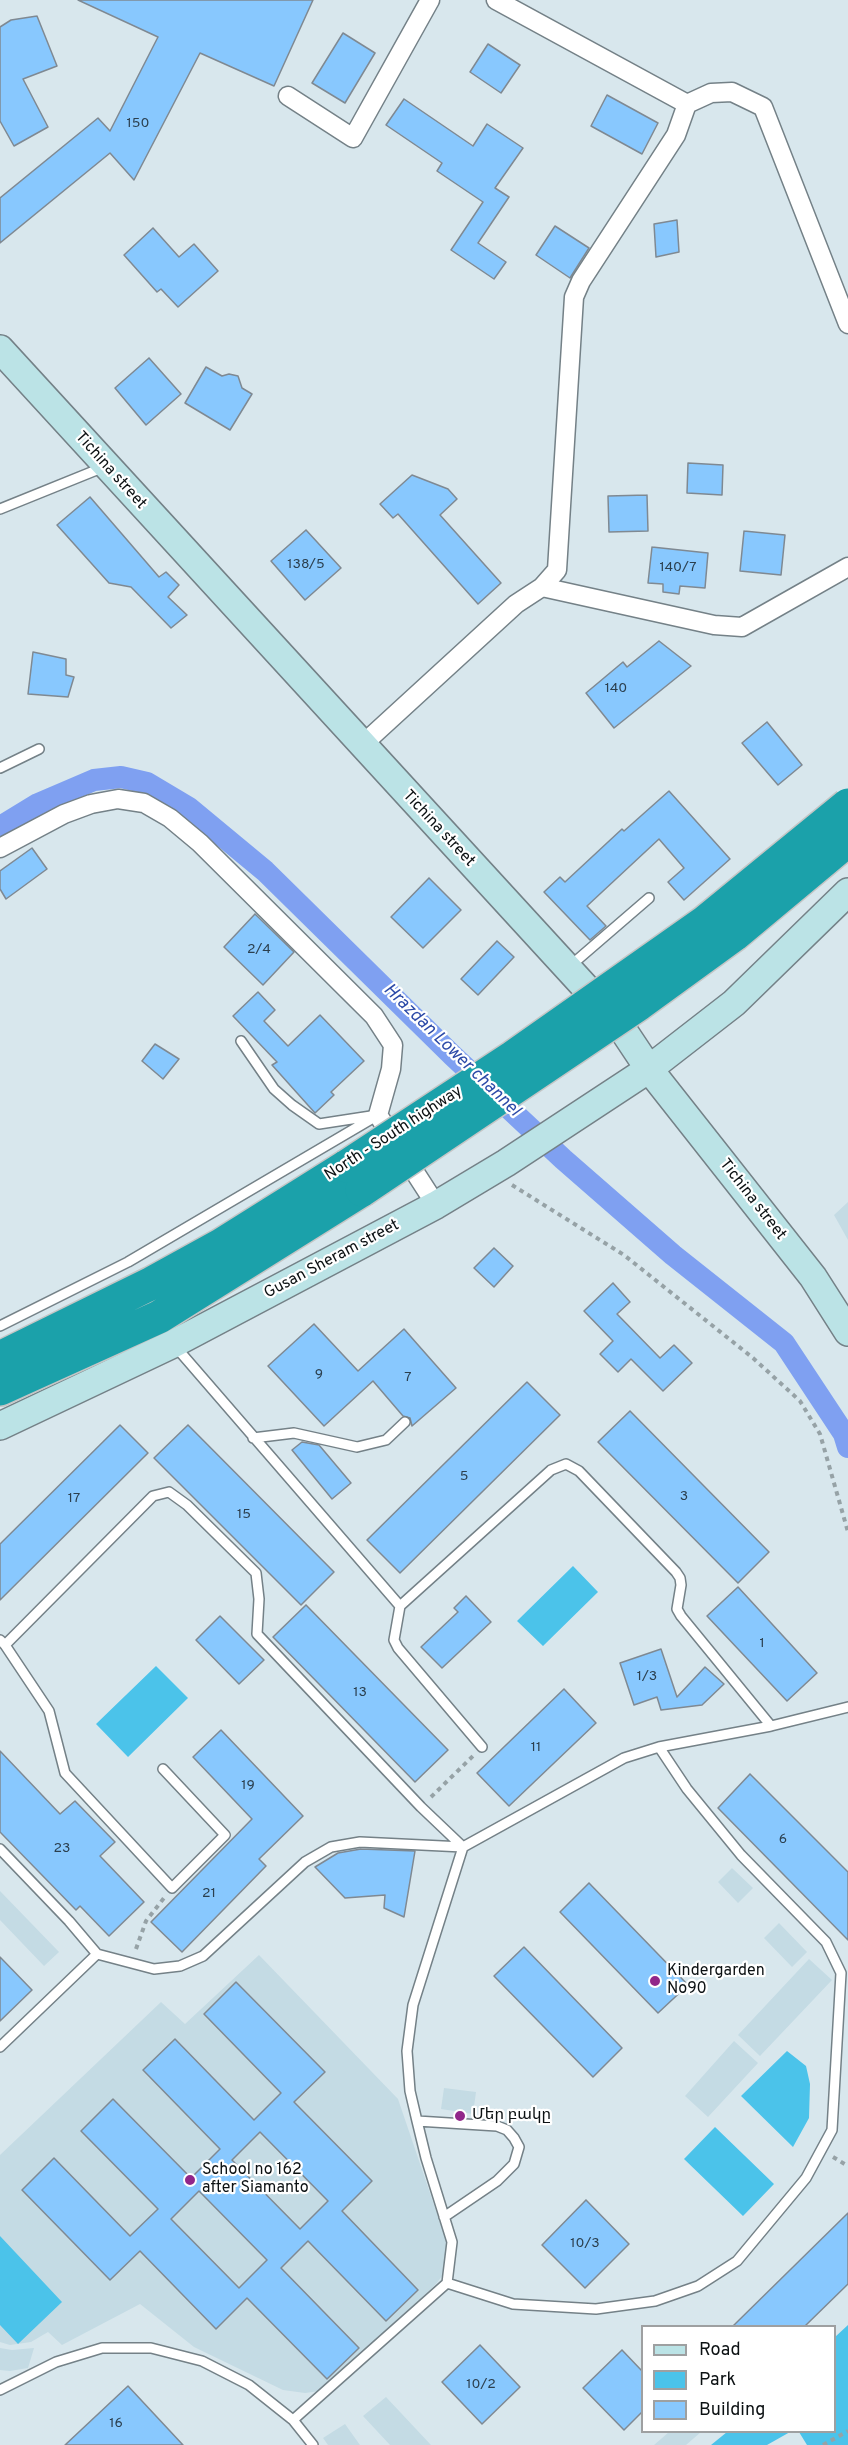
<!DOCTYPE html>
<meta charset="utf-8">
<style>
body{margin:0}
#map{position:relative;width:848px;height:2445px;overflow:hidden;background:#d8e7ed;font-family:Overpass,sans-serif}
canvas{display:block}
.legend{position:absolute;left:641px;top:2325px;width:195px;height:108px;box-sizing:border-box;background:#fff;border:2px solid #9ea0a1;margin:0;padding:8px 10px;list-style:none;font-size:18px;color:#0c1113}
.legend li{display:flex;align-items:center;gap:12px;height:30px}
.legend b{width:30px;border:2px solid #9ea0a1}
</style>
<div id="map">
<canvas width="848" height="2445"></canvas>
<ul class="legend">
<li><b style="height:8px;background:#bbe3e6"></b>Road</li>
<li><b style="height:16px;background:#4bc3ea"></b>Park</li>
<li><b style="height:16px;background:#88c8fe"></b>Building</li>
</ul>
</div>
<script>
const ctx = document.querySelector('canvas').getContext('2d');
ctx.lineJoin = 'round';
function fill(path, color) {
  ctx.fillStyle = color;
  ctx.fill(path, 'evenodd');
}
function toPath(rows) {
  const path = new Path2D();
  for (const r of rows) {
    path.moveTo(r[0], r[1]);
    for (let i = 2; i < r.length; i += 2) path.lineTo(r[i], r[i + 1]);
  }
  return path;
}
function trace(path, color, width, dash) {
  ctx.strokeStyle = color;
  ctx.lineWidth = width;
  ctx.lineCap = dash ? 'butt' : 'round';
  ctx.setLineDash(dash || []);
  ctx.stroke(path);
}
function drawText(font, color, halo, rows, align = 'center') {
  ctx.font = font + ' Overpass,"Noto Sans Armenian",sans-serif';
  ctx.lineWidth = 4.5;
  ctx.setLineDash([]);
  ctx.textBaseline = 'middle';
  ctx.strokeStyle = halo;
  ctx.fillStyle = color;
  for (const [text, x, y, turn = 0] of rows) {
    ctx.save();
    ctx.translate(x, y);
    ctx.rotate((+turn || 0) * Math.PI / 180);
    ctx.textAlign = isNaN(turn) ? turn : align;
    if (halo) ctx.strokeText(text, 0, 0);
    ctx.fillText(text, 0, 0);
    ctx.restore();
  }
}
fill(toPath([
 [848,1202,848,1240,834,1215],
 [732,1868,753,1888,738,1903,718,1882],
 [0,1891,59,1952,44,1966,0,1920],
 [779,1923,807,1952,792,1967,764,1938],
 [259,1955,398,2099,447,2243,449,2256,445,2272,436,2284,340,2376,320,2391,305,2393,283,2390,194,2347,140,2304,62,2345,48,2332,31,2342,10,2345,0,2342,0,2155,161,2002,185,2024],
 [809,1959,832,1980,760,2056,738,2035],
 [734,2041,758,2063,708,2117,685,2096],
 [444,2088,476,2092,473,2114,441,2109],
 [0,2348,12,2350,34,2348,28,2368,10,2371,0,2370],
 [386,2397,431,2445,390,2445,363,2416],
 [345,2424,360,2445,328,2445,323,2438],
 [669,2432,701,2432,686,2445,654,2445]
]), '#c4dbe4');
fill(toPath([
 [573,1566,598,1592,543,1646,517,1621],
 [156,1666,188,1698,128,1757,96,1724],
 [787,2051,806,2066,810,2084,809,2118,793,2147,741,2096],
 [715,2127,774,2184,743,2216,684,2159],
 [0,2236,62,2302,18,2344,0,2325],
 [848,2325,848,2445,807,2445,799,2432,834,2432,835,2337],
 [727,2432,790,2432,767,2445,711,2445]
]), '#4bc3ea');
trace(toPath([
 [0,827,38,804,94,780,121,777,147,783,189,808,265,871,452,1055,563,1159,673,1255,784,1343,844,1434,848,1447]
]), '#7fa0f1', 22);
const building = toPath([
 [78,0,313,0,274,86,200,53,134,180,110,153,0,243,0,198,98,118,110,131,158,37,78,0],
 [37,16,57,66,23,79,48,127,14,146,0,121,0,27,11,20,37,16],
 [343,33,375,53,345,103,312,83,343,33],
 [488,44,520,65,501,93,470,72,488,44],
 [607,95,658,123,642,154,591,126,607,95],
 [404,99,473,146,487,124,523,148,495,188,509,197,478,243,506,262,494,279,451,250,483,202,437,171,442,163,386,125,404,99],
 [677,220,679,252,656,257,654,224,677,220],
 [555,226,589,248,570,278,536,255,555,226],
 [153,228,179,257,194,244,218,271,178,307,161,289,157,292,124,255,153,228],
 [149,358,181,394,146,425,115,388,149,358],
 [206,367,222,376,229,374,238,376,242,388,252,394,230,430,185,403,206,367],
 [688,463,723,465,722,495,687,493,688,463],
 [412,475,448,489,457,499,440,515,501,583,478,604,398,514,393,518,380,504,412,475],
 [647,495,648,531,609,532,608,496,647,495],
 [90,497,159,577,166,572,179,585,168,597,187,615,171,628,131,587,109,583,57,525,90,497],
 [306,530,341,568,305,600,271,561,306,530],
 [744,531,785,535,781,575,740,571,744,531],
 [652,547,708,553,705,588,680,586,679,594,663,592,663,584,648,583,652,547],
 [659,641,691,666,614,728,586,693,623,662,627,667,659,641],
 [33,652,66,659,66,675,74,677,68,697,28,694,33,652],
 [767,722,802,765,778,785,742,743,767,722],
 [669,791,730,859,684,900,668,882,684,868,659,839,587,906,606,926,590,940,544,892,560,877,565,882,622,829,624,831,669,791],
 [32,848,47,869,6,899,0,889,0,871,32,848],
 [429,878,461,910,423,948,391,917,429,878],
 [255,914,294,952,263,985,224,947,255,914],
 [497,941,514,957,478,995,461,979,497,941],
 [258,992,275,1010,264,1021,288,1046,320,1015,364,1061,331,1092,334,1095,315,1113,272,1065,277,1062,233,1016,258,992],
 [155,1044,179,1059,163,1079,142,1061,155,1044],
 [494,1248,513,1266,494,1287,474,1268,494,1248],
 [613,1283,630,1302,617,1314,660,1358,674,1345,692,1363,663,1391,631,1359,618,1372,600,1354,613,1341,584,1311,613,1283],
 [314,1324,358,1371,404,1329,456,1388,412,1426,410,1418,403,1416,373,1381,324,1426,268,1366,314,1324],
 [527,1382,560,1415,400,1573,367,1540,527,1382],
 [630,1411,769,1552,738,1583,598,1442,630,1411],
 [120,1425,148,1453,0,1600,0,1544,120,1425],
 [188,1425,334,1572,301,1605,154,1458,188,1425],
 [302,1442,319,1445,351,1483,332,1499,292,1450,302,1442],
 [738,1587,817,1673,787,1701,707,1616,738,1587],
 [466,1596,491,1622,442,1668,421,1647,458,1612,454,1608,466,1596],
 [306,1605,448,1750,415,1782,273,1637,306,1605],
 [220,1616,264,1660,239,1684,196,1640,220,1616],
 [661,1649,677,1697,705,1667,724,1684,702,1705,661,1710,657,1697,634,1705,620,1663,661,1649],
 [564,1689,596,1723,509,1806,477,1773,564,1689],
 [221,1730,303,1816,259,1859,266,1866,182,1952,151,1922,252,1819,193,1757,221,1730],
 [0,1751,60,1814,75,1801,115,1842,100,1856,144,1902,109,1936,80,1906,76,1910,0,1832,0,1751],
 [750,1774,848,1872,848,1940,718,1808,750,1774],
 [361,1849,415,1851,404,1917,384,1908,385,1895,345,1898,315,1867,338,1853,361,1849],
 [589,1883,688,1985,658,2013,560,1912,589,1883],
 [524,1947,622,2048,593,2077,494,1976,524,1947],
 [0,1957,32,1990,0,2021,0,1957],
 [236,1982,325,2072,294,2102,372,2181,342,2211,418,2290,386,2321,308,2241,281,2268,359,2348,327,2379,247,2298,216,2329,140,2251,110,2280,22,2190,54,2158,130,2236,158,2209,81,2131,113,2099,191,2178,220,2149,143,2070,175,2039,254,2120,281,2093,204,2014,236,1982],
 [260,2132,328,2201,300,2229,232,2160,260,2132],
 [199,2191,267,2260,239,2288,171,2219,199,2191],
 [586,2200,629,2244,585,2288,542,2245,586,2200],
 [848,2213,848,2284,805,2326,733,2326,848,2213],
 [480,2345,520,2387,482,2424,442,2382,480,2345],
 [622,2350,642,2371,642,2412,624,2430,583,2388,622,2350],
 [128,2386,183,2445,65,2445,128,2386]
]);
fill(building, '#88c8fe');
trace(building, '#7f8992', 1.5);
const lane = toPath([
 [0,509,104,467],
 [0,768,39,749],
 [569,967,649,898],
 [241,1041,274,1089,292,1105,319,1124,371,1116],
 [0,1326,128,1262,378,1115],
 [175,1346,400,1606,551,1470,566,1464,579,1471,676,1572,680,1578,681,1585,677,1609,681,1616,771,1726],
 [253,1438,294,1433,357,1447,386,1440,405,1422],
 [400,1606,394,1640,398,1648,482,1747],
 [0,1640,5,1645,49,1711,65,1773,172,1888,225,1835,163,1769],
 [5,1645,153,1496,169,1492,187,1505,256,1573,259,1599,257,1634,421,1807,463,1847],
 [0,1849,69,1921,97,1954],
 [0,2047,97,1954,154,1969,180,1966,203,1956,305,1862,331,1847,360,1842,463,1847],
 [417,2121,497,2126,507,2130,514,2138,519,2147,514,2164,497,2181,444,2217],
 [447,2283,513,2304,596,2309,655,2301,698,2286,737,2261,806,2178,832,2130,841,1973,826,1942,741,1855,687,1789,659,1747],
 [0,2390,56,2362,102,2348,151,2348,202,2361,249,2385,293,2420,313,2445],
 [293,2420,447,2283,452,2242,426,2158,417,2121,410,2091,407,2051,413,2005,463,1847,624,1758,659,1747,771,1726,848,1707]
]);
const street = toPath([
 [496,0,687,104],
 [288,96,353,138,430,0],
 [542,587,557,570,574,297,581,281,676,135,687,104,711,93,732,92,763,107,848,324],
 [361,746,516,604,542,587,714,625,742,627,848,567],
 [0,848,64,814,91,804,118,799,144,803,170,818,200,843,374,1016,393,1045,391,1069,378,1115,436,1205]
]);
const secondary = toPath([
 [0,349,619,1024,649,1069,813,1277,848,1332],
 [0,1426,173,1344,436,1205,506,1163,649,1069,734,1003,848,892]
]);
const highway = toPath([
 [0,1358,152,1283,221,1245,347,1166],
 [0,1389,159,1317,362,1190]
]);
trace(lane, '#748187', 12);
trace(street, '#748187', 21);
trace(secondary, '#748187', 30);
trace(highway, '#c5c6c6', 36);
trace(toPath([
 [512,1185,624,1255,753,1358,800,1401,820,1434,848,1532],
 [431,1797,473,1756],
 [136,1949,146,1921,164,1898],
 [833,2157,848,2166],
 [823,2445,848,2431]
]), '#96a2a6', 4, [4.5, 4.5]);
trace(lane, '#fff', 9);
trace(street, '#fff', 18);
trace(secondary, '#bbe3e6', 27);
trace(highway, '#1ba1aa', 33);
const highwayBridge = toPath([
 [347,1166,513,1057,705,922,848,805],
 [362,1190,639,1004,734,935,848,840]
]);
trace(highwayBridge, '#c5c6c6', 36, []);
trace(highwayBridge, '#1ba1aa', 33);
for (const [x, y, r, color] of [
 [655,1981,6,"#91278a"],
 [460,2116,6,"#91278a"],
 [190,2180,6,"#91278a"]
]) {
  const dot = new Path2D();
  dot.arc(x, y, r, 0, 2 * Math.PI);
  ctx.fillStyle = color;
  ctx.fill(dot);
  trace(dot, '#fff', 2);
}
drawText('14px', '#2b3f4e', null, [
 ["150",138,124],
 ["138/5",306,565],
 ["140/7",678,568],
 ["140",616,689],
 ["2/4",259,950],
 ["9",319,1375],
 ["7",408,1378],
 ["5",464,1477],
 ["3",684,1497],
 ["17",74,1499],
 ["15",244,1515],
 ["1",762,1644],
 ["1/3",647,1677],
 ["13",360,1693],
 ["11",536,1748],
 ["19",248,1786],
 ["6",783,1840],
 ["23",62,1849],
 ["21",209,1894],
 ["10/3",585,2244],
 ["10/2",481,2385],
 ["16",116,2424]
]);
drawText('16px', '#0c1113', '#fff', [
 ["Tichina street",110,471,48],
 ["Tichina street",438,829,47],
 ["North - South highway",394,1134,-33],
 ["Tichina street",752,1200,52],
 ["Gusan Sheram street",332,1260,-28]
]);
drawText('16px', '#0c1113', '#fff', [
 ["Kindergarden",667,1972],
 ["No90",667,1990],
 ["Մեր բակը",472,2116],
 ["School no 162",202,2171],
 ["after Siamanto",202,2189]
], 'left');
drawText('italic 18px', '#2c4aa8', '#fff', [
 ["Hrazdan Lower channel",451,1051,44]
]);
</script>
